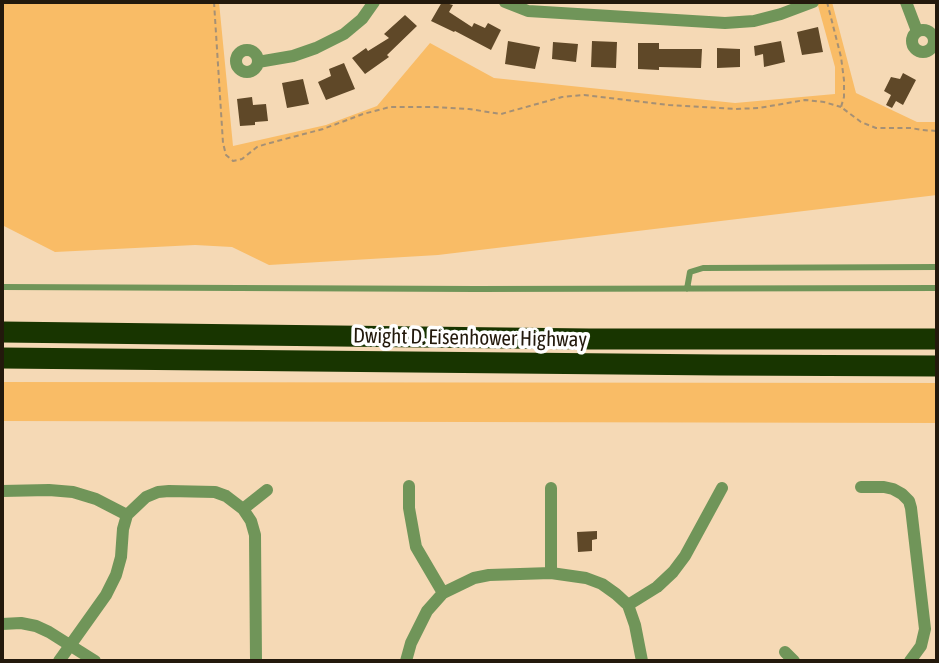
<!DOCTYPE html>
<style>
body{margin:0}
#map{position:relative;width:939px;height:663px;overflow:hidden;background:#f5d9b5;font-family:"Asap Condensed",sans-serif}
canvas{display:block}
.frame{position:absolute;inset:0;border:4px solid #23190c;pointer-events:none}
</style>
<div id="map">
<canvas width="939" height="663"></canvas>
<div class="frame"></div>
</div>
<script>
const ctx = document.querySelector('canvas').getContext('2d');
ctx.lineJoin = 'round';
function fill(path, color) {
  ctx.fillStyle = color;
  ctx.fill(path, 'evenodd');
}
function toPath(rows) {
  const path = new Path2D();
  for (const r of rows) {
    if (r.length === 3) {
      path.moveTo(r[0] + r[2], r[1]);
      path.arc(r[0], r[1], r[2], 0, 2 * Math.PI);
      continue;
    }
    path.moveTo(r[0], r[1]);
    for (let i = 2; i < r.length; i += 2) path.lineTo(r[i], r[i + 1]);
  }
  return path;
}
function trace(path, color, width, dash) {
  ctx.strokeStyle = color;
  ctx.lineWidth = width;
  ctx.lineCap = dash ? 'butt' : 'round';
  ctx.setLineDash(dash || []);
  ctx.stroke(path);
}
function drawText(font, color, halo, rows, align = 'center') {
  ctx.font = font + ' "Asap Condensed",sans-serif';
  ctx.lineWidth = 7;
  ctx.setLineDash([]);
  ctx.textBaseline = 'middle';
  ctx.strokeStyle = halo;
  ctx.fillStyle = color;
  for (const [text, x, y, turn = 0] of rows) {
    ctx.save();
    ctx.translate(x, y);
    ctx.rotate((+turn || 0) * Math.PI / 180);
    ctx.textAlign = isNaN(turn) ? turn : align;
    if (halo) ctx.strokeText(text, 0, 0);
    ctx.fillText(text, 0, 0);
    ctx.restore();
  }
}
fill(toPath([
 [2,2,219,2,233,146,326,125,377,106,430,43,494,78,735,103,835,94,835,67,817,2,832,2,856,93,917,122,937,122,937,195,438,255,269,265,232,247,195,245,55,252,2,225],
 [2,382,937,383,937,423,2,421]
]), '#f9bc66');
fill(toPath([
 [442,2,453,5,449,12,472,27,474,23,485,28,488,23,501,30,491,50,455,31,454,32,431,21],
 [405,15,417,26,387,55,389,57,365,74,352,58,366,48,368,51,389,38,384,34],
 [818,27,823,52,802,55,797,32],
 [508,41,540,47,535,69,505,64],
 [592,41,617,42,616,68,591,67],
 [781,41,785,62,764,67,763,54,755,56,754,46],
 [553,42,578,44,576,62,552,59],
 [638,43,659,43,659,49,702,49,701,68,659,67,659,70,638,69],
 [717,48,740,49,740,67,717,68],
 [344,63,355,89,326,100,318,82,331,76,329,69],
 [903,73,916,80,903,105,896,101,892,108,886,105,891,95,884,91,891,77,900,79],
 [303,79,309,104,287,108,282,83],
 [252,97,253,105,266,104,268,121,255,122,255,125,240,126,237,99],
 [597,531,597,539,592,540,592,551,578,552,577,532]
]), '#5f4828');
trace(toPath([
 [214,2,223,143,226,155,233,161,242,159,257,147,266,144,323,129,363,114,390,107,432,107,469,109,501,114,562,97,584,95,669,105,735,109,759,108,805,100,824,102,841,107],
 [827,2,841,57,844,80,844,97,841,107,861,122,876,128,911,128,922,130,937,131]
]), '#a59075', 2, [5, 3.5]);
trace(toPath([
 [2,287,476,289,937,288],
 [687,289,690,272,703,268,937,267]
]), '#709559', 6);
trace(toPath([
 [505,2,528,11,725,23,754,21,781,14,813,2],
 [906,2,917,31],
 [923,41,11],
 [247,61,11],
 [258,62,293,56,316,48,344,34,362,19,374,2],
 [409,486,409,508,416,547,443,593],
 [861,487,884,487,893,489,902,494,909,501,911,508,925,629,921,646,910,661],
 [551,488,551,573],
 [2,491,49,490,73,492,96,499,127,515],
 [243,509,267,490],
 [628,605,657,587,673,572,685,556,722,488],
 [2,624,21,623,36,626,49,632,95,661],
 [785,652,794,661],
 [59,661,106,595,116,575,121,557,123,529,127,515,146,497,158,492,169,491,215,492,226,496,243,509,251,521,255,535,256,661],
 [406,661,411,643,427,611,443,593,474,578,489,575,551,573,586,578,602,584,616,594,628,605,635,625,642,661]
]), '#709559', 12);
trace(toPath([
 [2,332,589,339,937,339],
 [2,358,719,365,937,366]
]), '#183500', 21);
drawText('21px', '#23190c', '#fff', [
 ["Dwight D. Eisenhower Highway",470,338,1]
]);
</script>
